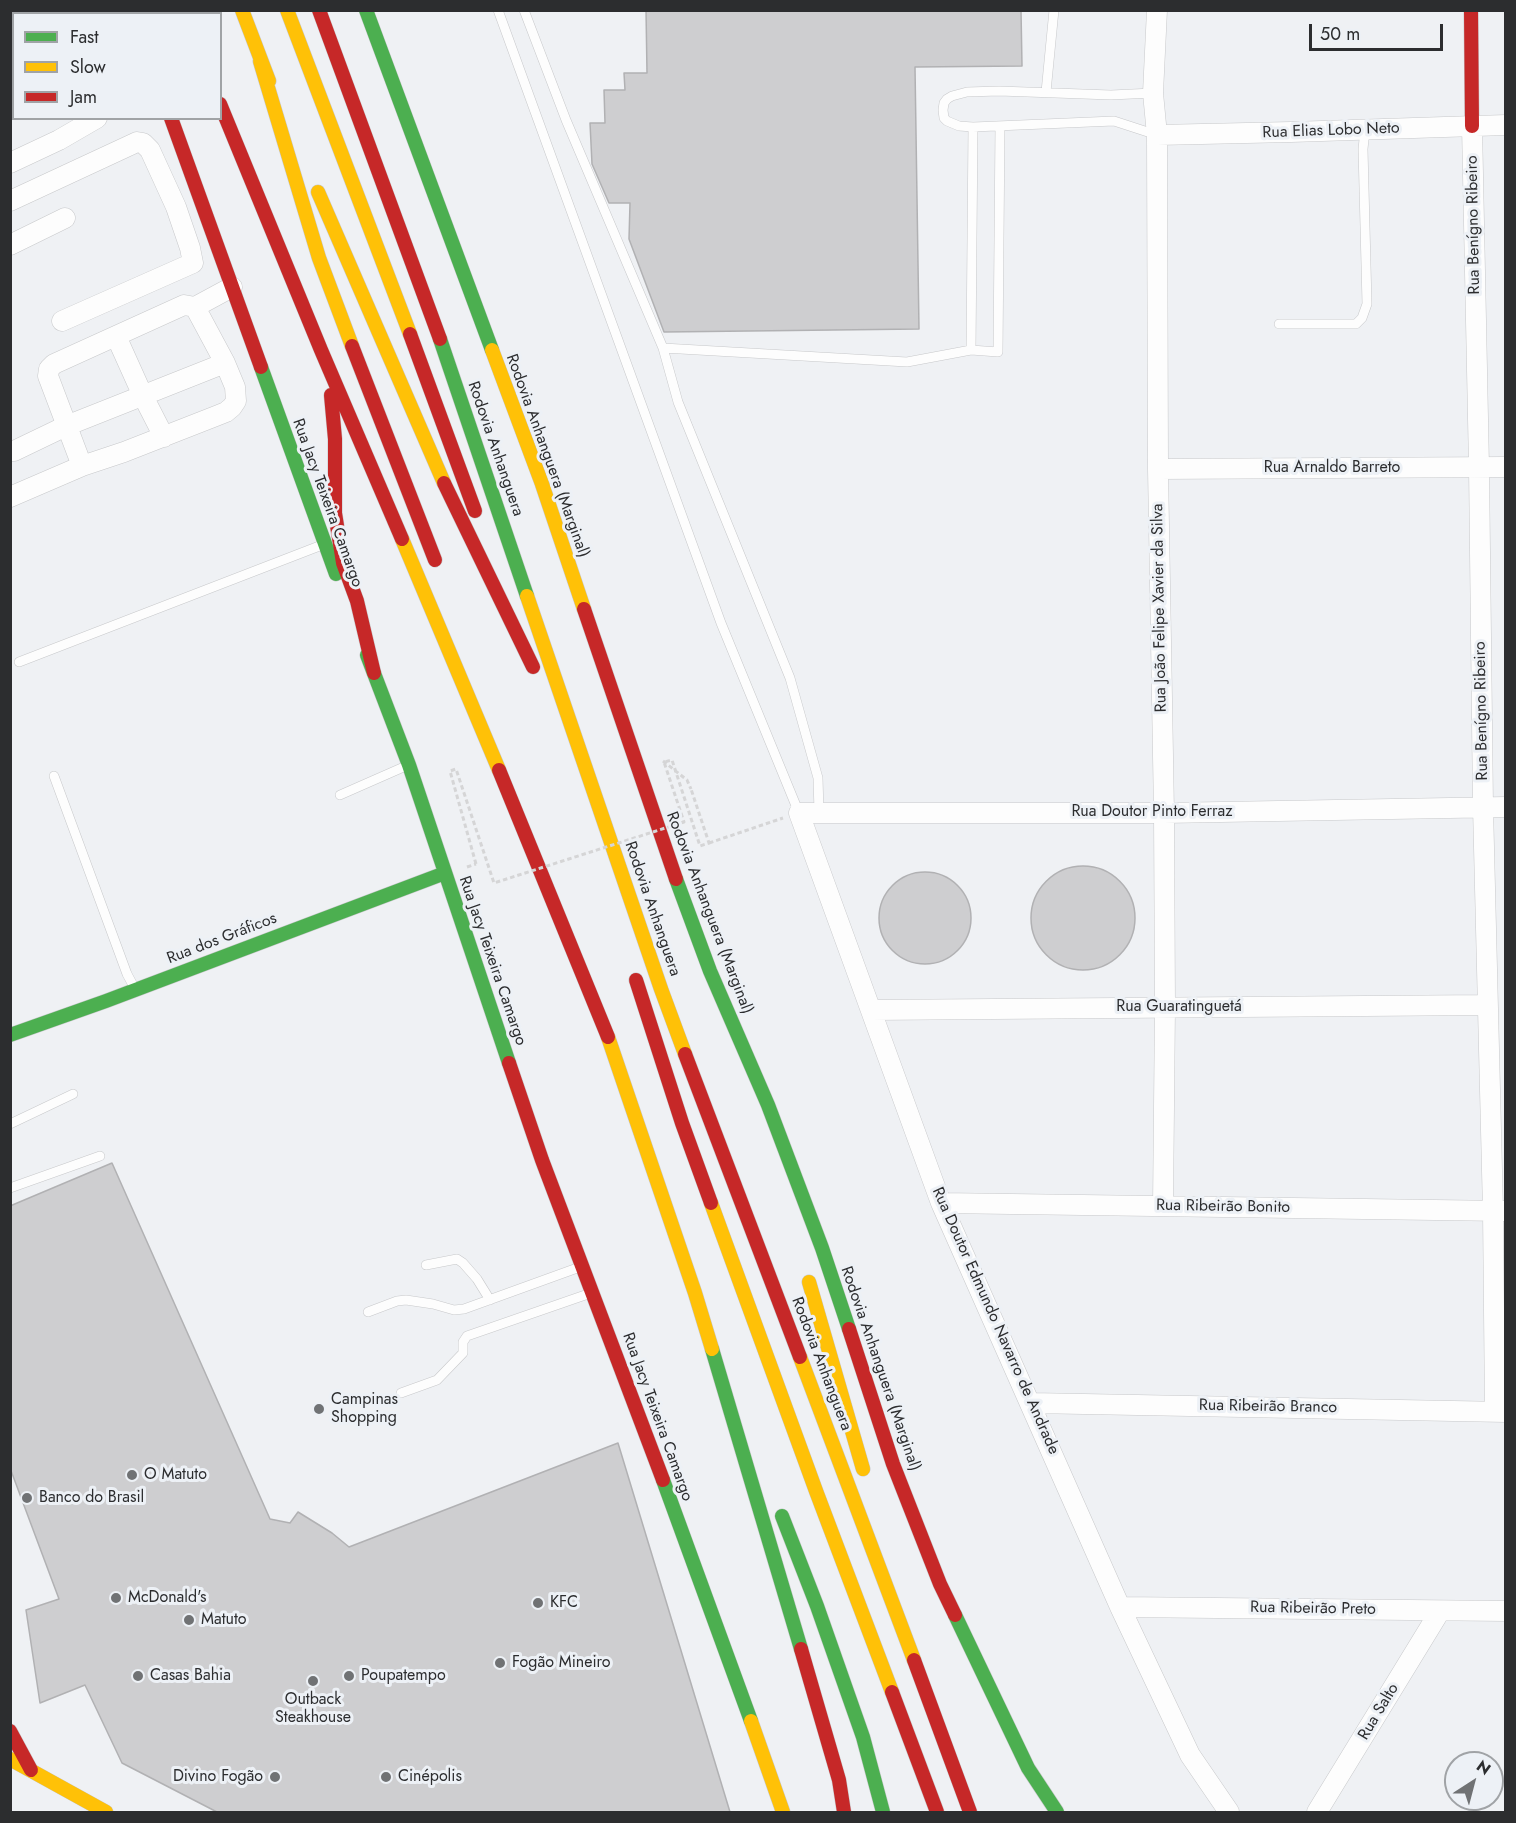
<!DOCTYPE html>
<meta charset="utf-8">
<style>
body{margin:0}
#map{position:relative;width:1516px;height:1823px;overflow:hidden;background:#eff1f4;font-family:Jost,sans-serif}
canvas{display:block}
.frame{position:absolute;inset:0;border:12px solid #2c2d2f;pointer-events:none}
.legend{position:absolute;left:12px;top:12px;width:210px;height:108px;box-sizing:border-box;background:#edf1f6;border:2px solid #a0a3a6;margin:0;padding:8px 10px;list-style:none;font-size:18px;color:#2c2d2f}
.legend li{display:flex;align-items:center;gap:12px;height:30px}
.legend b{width:30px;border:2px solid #a0a3a6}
.north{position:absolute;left:1444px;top:1751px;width:60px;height:60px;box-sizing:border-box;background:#edf1f6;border:2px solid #a0a3a6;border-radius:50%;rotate:36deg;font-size:16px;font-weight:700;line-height:24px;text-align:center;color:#2c2d2f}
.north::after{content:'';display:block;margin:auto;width:21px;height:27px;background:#707274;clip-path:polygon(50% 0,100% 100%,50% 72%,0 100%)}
.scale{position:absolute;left:1309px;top:24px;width:134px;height:27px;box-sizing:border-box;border:3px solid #2c2d2f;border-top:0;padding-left:8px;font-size:18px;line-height:21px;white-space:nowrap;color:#2c2d2f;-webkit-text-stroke:4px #edf1f6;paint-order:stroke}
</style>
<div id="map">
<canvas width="1516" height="1823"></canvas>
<div class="frame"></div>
<ul class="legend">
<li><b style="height:8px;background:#4caf50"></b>Fast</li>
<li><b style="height:8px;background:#ffc107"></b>Slow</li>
<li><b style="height:8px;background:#c62828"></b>Jam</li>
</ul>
<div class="north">N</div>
<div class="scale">50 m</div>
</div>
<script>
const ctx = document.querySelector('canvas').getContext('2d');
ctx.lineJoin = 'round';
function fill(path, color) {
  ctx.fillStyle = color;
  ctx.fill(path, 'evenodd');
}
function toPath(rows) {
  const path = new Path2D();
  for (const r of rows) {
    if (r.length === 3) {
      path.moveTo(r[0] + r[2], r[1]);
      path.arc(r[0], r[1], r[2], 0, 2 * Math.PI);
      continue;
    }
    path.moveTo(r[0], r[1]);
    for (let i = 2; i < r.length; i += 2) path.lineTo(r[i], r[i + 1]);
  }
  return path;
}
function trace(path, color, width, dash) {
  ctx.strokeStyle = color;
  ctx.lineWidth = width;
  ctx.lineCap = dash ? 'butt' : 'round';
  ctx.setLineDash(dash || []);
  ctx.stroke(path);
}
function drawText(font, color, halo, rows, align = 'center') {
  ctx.font = font + ' Jost,sans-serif';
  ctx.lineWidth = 6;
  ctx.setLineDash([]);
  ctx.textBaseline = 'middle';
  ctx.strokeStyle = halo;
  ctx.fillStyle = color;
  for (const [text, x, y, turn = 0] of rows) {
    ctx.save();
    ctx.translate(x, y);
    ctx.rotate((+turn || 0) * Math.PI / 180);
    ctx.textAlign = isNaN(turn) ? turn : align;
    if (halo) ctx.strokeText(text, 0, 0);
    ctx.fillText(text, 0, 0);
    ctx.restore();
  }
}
const building = toPath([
 [646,10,1021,10,1022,66,915,67,919,329,664,332,629,239,630,203,609,203,592,164,590,123,605,123,604,90,625,90,624,73,647,73,646,10],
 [1083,918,52],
 [925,918,46],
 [112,1163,270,1519,290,1523,298,1512,332,1533,349,1547,618,1443,730,1812,217,1812,122,1763,85,1685,40,1703,26,1610,59,1599,10,1468,10,1206,112,1163]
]);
fill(building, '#ceced0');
trace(building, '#b1b1b3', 1.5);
const lane = toPath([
 [498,10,721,623,799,813],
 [524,10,566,120,663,348,678,402,790,678,818,778,819,812],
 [1046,92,1054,10],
 [1153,93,1111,95,999,91,967,92,952,96,947,99,944,103,943,110,944,118,947,121,959,126,973,127,1114,121,1157,135],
 [1279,324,1356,324,1362,318,1367,304,1363,149,1365,130],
 [663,348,907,362,971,350,998,352,1000,126],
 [971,350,973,127],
 [19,662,322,545],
 [54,776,127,974,134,987],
 [340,795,406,766],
 [10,1124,73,1094],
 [10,1188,100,1156],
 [426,1265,457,1259,463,1263,477,1279,490,1300],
 [368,1312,397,1301,406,1300,433,1304,454,1310,464,1309,580,1267],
 [401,1393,437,1380,463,1353,463,1342,467,1336,591,1293]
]);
const street = toPath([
 [1157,10,1153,93,1157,135,1158,469,1164,813,1165,1007,1163,1206],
 [1472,126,1479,467,1483,807,1493,1211,1495,1412],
 [1157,135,1291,132,1506,125],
 [10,163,59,140,97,118],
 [10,201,137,142,143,143,150,150,176,207,190,248,193,263,62,321],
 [10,245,65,218],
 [195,307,232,287],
 [116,336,143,396,164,437],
 [14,451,66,426,225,363],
 [1158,469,1506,467],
 [10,497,82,466,124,452,216,416,226,412,232,407,236,401,235,387,225,363,195,307,184,305,54,364,49,369,48,376,82,466],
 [871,1010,1487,1005],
 [941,1203,1505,1211],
 [1031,1403,1506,1412],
 [1120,1607,1506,1611],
 [1229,1812,1190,1755,1120,1607,941,1203,799,813,1164,813,1506,807],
 [1317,1812,1440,1611]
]);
const fast = toPath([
 [133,10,134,14],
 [366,10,492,350],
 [440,339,527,596],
 [261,367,336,574],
 [367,655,409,765,509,1063],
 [676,879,710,971,768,1105,822,1248,849,1329],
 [10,1035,106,1001,445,873],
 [712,1349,801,1649],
 [663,1480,751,1721],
 [782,1516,817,1606,863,1737,883,1812],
 [955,1615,1028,1768,1057,1812]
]);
const slow = toPath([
 [182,10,183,14],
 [242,10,269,81],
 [287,10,410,334],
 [260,61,319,258,352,346],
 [318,192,444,483],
 [492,350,542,484,584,609],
 [402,539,499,770],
 [527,596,661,989,685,1054],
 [608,1037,695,1293,712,1349],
 [711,1203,816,1491,892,1692],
 [809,1282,863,1469],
 [800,1357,914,1660],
 [751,1721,783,1812],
 [10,1759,106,1812]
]);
const jam = toPath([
 [319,10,440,339],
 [1471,10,1472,126],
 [220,104,321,350,402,539],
 [171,118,261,367],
 [410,334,475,511],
 [352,346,435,560],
 [331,395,335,439,335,513,343,563,357,601,374,673],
 [444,483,533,667],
 [584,609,676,879],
 [499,770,608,1037],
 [636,980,682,1123,711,1203],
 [685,1054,800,1357],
 [509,1063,542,1160,663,1480],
 [849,1329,893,1464,940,1584,955,1615],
 [801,1649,839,1780,844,1812],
 [914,1660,970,1812],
 [892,1692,937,1812],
 [10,1731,31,1770]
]);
trace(lane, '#c7c8ca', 10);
trace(street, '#c7c8ca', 21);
trace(fast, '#c7c8ca', 15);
trace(slow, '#c7c8ca', 15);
trace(jam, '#c7c8ca', 15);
trace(toPath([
 [663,761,687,780,691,789],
 [709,843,783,818],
 [467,867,476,864]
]), '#d5d5d6', 3, [4.5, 3]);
trace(lane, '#fdfdfd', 9);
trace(street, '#fdfdfd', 20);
trace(fast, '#4caf50', 14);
trace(slow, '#ffc107', 14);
trace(jam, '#c62828', 14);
trace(toPath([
 [476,864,450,771,456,769,494,883,684,822,664,762,672,760,700,846,709,843,691,789]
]), '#d5d5d6', 3, [4.5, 3]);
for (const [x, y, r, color] of [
 [319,1409,6,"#707274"],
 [132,1475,6,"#707274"],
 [27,1498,6,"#707274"],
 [116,1598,6,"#707274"],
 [538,1603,6,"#707274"],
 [189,1620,6,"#707274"],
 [500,1663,6,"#707274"],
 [138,1676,6,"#707274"],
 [349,1676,6,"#707274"],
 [313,1681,6,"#707274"],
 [275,1777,6,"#707274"],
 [386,1777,6,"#707274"]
]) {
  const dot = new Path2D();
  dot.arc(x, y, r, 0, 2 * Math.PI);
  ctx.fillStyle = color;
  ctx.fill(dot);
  trace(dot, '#edf1f6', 2);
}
drawText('16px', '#2c2d2f', '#edf1f6', [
 ["Rua Elias Lobo Neto",1331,131,-2],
 ["Rua Benígno Ribeiro",1474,225,-91],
 ["Rodovia Anhanguera",495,449,71],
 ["Rodovia Anhanguera (Marginal)",547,456,70],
 ["Rua Arnaldo Barreto",1332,468],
 ["Rua Jacy Teixeira Camargo",327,503,70],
 ["Rua João Felipe Xavier da Silva",1160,608,-91],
 ["Rua Benígno Ribeiro",1482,711,-91],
 ["Rua Doutor Pinto Ferraz",1152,812],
 ["Rodovia Anhanguera",652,909,71],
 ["Rodovia Anhanguera (Marginal)",709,913,69],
 ["Rua dos Gráficos",222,939,-21],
 ["Rua Jacy Teixeira Camargo",492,961,71],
 ["Rua Guaratinguetá",1179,1007],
 ["Rua Ribeirão Bonito",1223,1207,1],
 ["Rua Doutor Edmundo Navarro de Andrade",995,1321,66],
 ["Rodovia Anhanguera",821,1364,69],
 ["Rodovia Anhanguera (Marginal)",880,1369,71],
 ["Rua Ribeirão Branco",1268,1407,1],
 ["Rua Jacy Teixeira Camargo",657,1417,70],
 ["Rua Ribeirão Preto",1313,1609,1],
 ["Rua Salto",1379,1712,-59]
]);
drawText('16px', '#2c2d2f', '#edf1f6', [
 ["Campinas",331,1400],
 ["Shopping",331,1418],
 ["O Matuto",144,1475],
 ["Banco do Brasil",39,1498],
 ["McDonald's",128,1598],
 ["KFC",550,1603],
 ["Matuto",201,1620],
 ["Fogão Mineiro",512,1663],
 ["Casas Bahia",150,1676],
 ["Poupatempo",361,1676],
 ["Outback",313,1700,"center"],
 ["Steakhouse",313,1718,"center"],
 ["Divino Fogão",263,1777,"right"],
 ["Cinépolis",398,1777]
], 'left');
</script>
